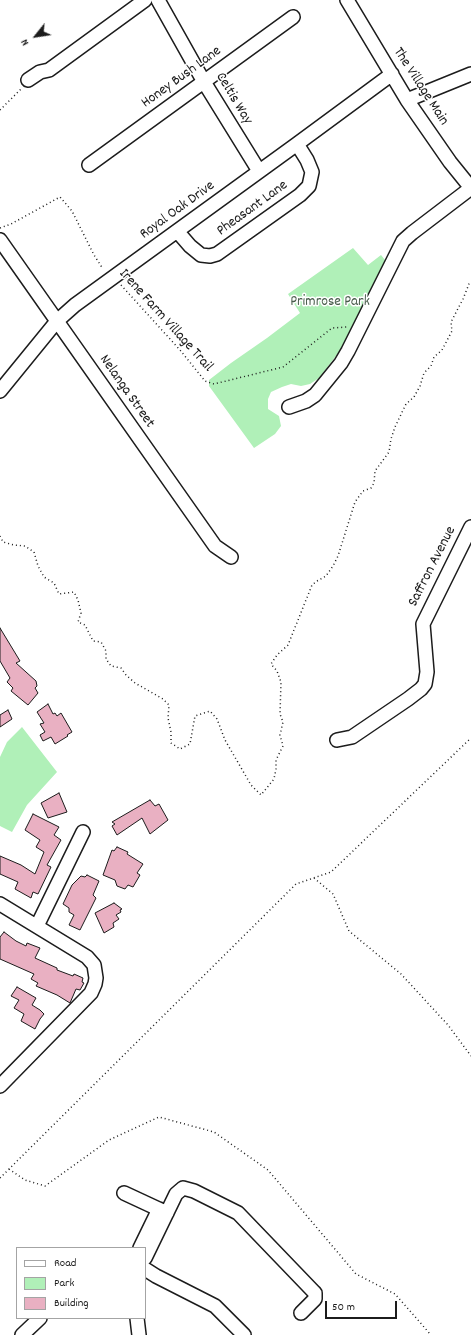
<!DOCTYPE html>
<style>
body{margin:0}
#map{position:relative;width:471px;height:1335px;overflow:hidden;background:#fff;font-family:Dekko,sans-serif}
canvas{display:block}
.legend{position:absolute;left:16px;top:1247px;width:130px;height:72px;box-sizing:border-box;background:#fff;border:1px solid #a4a4a4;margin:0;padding:5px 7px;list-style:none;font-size:12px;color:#1c1c1c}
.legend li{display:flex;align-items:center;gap:8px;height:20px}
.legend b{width:20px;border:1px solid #a4a4a4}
.north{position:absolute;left:16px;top:16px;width:40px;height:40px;-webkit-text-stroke:3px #fff;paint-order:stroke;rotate:240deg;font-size:11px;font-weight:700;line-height:16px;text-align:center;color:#1c1c1c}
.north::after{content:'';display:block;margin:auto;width:14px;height:18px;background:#1c1c1c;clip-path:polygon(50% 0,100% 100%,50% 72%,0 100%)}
.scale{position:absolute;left:325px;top:1301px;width:72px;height:18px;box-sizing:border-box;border:2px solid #1c1c1c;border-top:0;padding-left:5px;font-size:12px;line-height:14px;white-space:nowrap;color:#1c1c1c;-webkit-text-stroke:3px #fff;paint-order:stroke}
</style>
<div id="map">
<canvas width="471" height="1335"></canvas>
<ul class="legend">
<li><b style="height:5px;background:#fff"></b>Road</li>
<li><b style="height:11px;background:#b0f0b8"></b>Park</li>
<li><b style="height:11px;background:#e9b0c2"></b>Building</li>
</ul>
<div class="north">N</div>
<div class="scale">50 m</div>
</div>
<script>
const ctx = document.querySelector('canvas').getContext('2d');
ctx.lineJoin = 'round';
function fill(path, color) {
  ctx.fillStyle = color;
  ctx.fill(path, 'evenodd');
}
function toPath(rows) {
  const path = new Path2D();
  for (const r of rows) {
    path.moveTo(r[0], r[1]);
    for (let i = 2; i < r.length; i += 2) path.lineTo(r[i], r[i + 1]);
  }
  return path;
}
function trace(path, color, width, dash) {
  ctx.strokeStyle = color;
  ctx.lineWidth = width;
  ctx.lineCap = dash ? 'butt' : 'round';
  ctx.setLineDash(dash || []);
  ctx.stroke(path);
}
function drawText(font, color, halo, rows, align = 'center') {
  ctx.font = font + ' Dekko,sans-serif';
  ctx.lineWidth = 3;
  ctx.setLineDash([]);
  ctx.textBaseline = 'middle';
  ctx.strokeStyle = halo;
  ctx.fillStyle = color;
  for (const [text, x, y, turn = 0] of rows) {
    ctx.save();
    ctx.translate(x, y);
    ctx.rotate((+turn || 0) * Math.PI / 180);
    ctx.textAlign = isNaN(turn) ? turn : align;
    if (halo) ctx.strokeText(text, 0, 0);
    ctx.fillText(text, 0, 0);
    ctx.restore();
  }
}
fill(toPath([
 [353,248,368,265,381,255,385,260,376,285,339,352,319,378,310,384,301,386,291,384,282,387,271,392,268,399,268,409,279,416,281,426,275,434,254,448,209,386,209,380,231,363,267,338,300,313,288,294],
 [22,727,57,772,27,805,12,832,0,826,0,757,7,742]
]), '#b0f0b8');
const building = toPath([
 [0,628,20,661,16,663,36,681,37,686,35,688,38,693,28,705,11,691,13,688,7,682,10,678,0,661,0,628],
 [48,704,53,714,55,713,57,716,61,713,72,732,67,735,68,736,55,744,51,737,43,741,40,735,45,732,40,724,44,723,37,712,48,704],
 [8,710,12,719,0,727,0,715,8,710],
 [59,793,67,812,48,818,41,803,59,793],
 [150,800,155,806,159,804,168,820,150,834,142,818,117,835,112,826,115,824,112,822,150,800],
 [33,814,59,827,54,835,61,840,47,865,51,867,38,894,33,892,31,898,15,889,18,882,0,874,0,856,21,865,35,874,44,852,36,847,40,840,25,830,33,814],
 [117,847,128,852,127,854,143,864,137,873,140,875,133,887,128,885,125,889,117,886,115,880,103,875,112,850,114,851,117,847],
 [87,875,99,881,93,895,96,898,80,930,69,925,74,915,69,912,69,908,63,904,72,885,81,876,85,877,87,875],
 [114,903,122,909,120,910,121,912,116,915,119,919,113,923,114,927,104,933,95,913,114,903],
 [4,932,16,941,26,946,27,943,40,948,35,958,57,968,57,970,73,976,74,974,83,978,82,982,84,983,80,990,76,989,70,1003,57,995,36,986,38,983,31,979,34,974,0,959,0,937,4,932],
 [17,987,36,998,32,1005,40,1010,44,1014,40,1019,35,1029,21,1021,24,1014,14,1008,19,1000,11,996,17,987]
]);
fill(building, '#e9b0c2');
trace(building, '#1c1c1c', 1);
const minor = toPath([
 [158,0,204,82,259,171],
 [347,0,407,100,450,162,471,188],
 [28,80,40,72,49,70,145,0],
 [407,100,471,74],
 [89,165,293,17],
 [177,231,190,246,201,255,210,256,217,254,300,195,309,186,312,172,307,160,297,144],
 [0,240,215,546,231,557],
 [0,391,57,321,75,305,297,144,392,74],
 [289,407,306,401,315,395,341,363,348,351,403,241,412,233,471,188],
 [337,740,352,737,408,699,421,689,425,684,427,672,423,624,471,527],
 [0,904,87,957,94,965,96,978,95,984,91,993,0,1086],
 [37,926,83,832],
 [124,1193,167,1213],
 [140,1248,159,1209],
 [145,1258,176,1194,183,1188,194,1191,238,1213,313,1291,315,1293,315,1299,301,1313],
 [145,1269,156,1276,215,1306,244,1335],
 [137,1318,139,1335],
 [22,1335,40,1318]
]);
trace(minor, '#1c1c1c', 16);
trace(toPath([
 [0,110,21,89],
 [0,228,11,224,60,197,72,211,94,255,103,269],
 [121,285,180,350,205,381,214,384,283,367,332,328,347,327],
 [0,536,3,542,14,545,25,546,34,552,38,566,44,577,54,583,59,594,74,592,78,600,81,613,78,622,85,625,93,641,101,642,106,651,106,659,111,666,121,668,126,675,135,683,163,699,169,705,168,718,171,732,171,743,180,749,190,744,195,716,210,711,217,719,225,740,251,785,261,795,274,779,276,769,276,760,283,746,280,735,283,722,280,714,281,682,277,671,271,664,277,655,288,645,312,585,317,581,326,576,333,566,338,556,355,502,363,491,371,488,374,483,375,471,389,452,391,439,395,427,406,404,414,397,420,386,424,373,431,366,434,357,442,350,452,331,451,322,463,299,469,284,471,283],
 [314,878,333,894,349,931,401,974,448,1025,471,1056],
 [9,1169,25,1180,45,1186,109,1140,159,1117,214,1132,268,1170,356,1274,395,1294,431,1335],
 [0,1178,296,884,331,872,471,738]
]), '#1c1c1c', 1.5, [1, 3]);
trace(minor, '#fff', 13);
drawText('15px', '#1c1c1c', '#fff', [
 ["Honey Bush Lane",182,78,-36],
 ["The Village Main",420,87,57],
 ["Celtis Way",233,99,59],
 ["Pheasant Lane",253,209,-36],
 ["Royal Oak Drive",178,211,-36],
 ["Irene Farm Village Trail",165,321,48],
 ["Nelanga Street",126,392,55],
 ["Saffron Avenue",433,567,-63]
]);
drawText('15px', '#485c4b', '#fff', [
 ["Primrose Park",330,303]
]);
</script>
